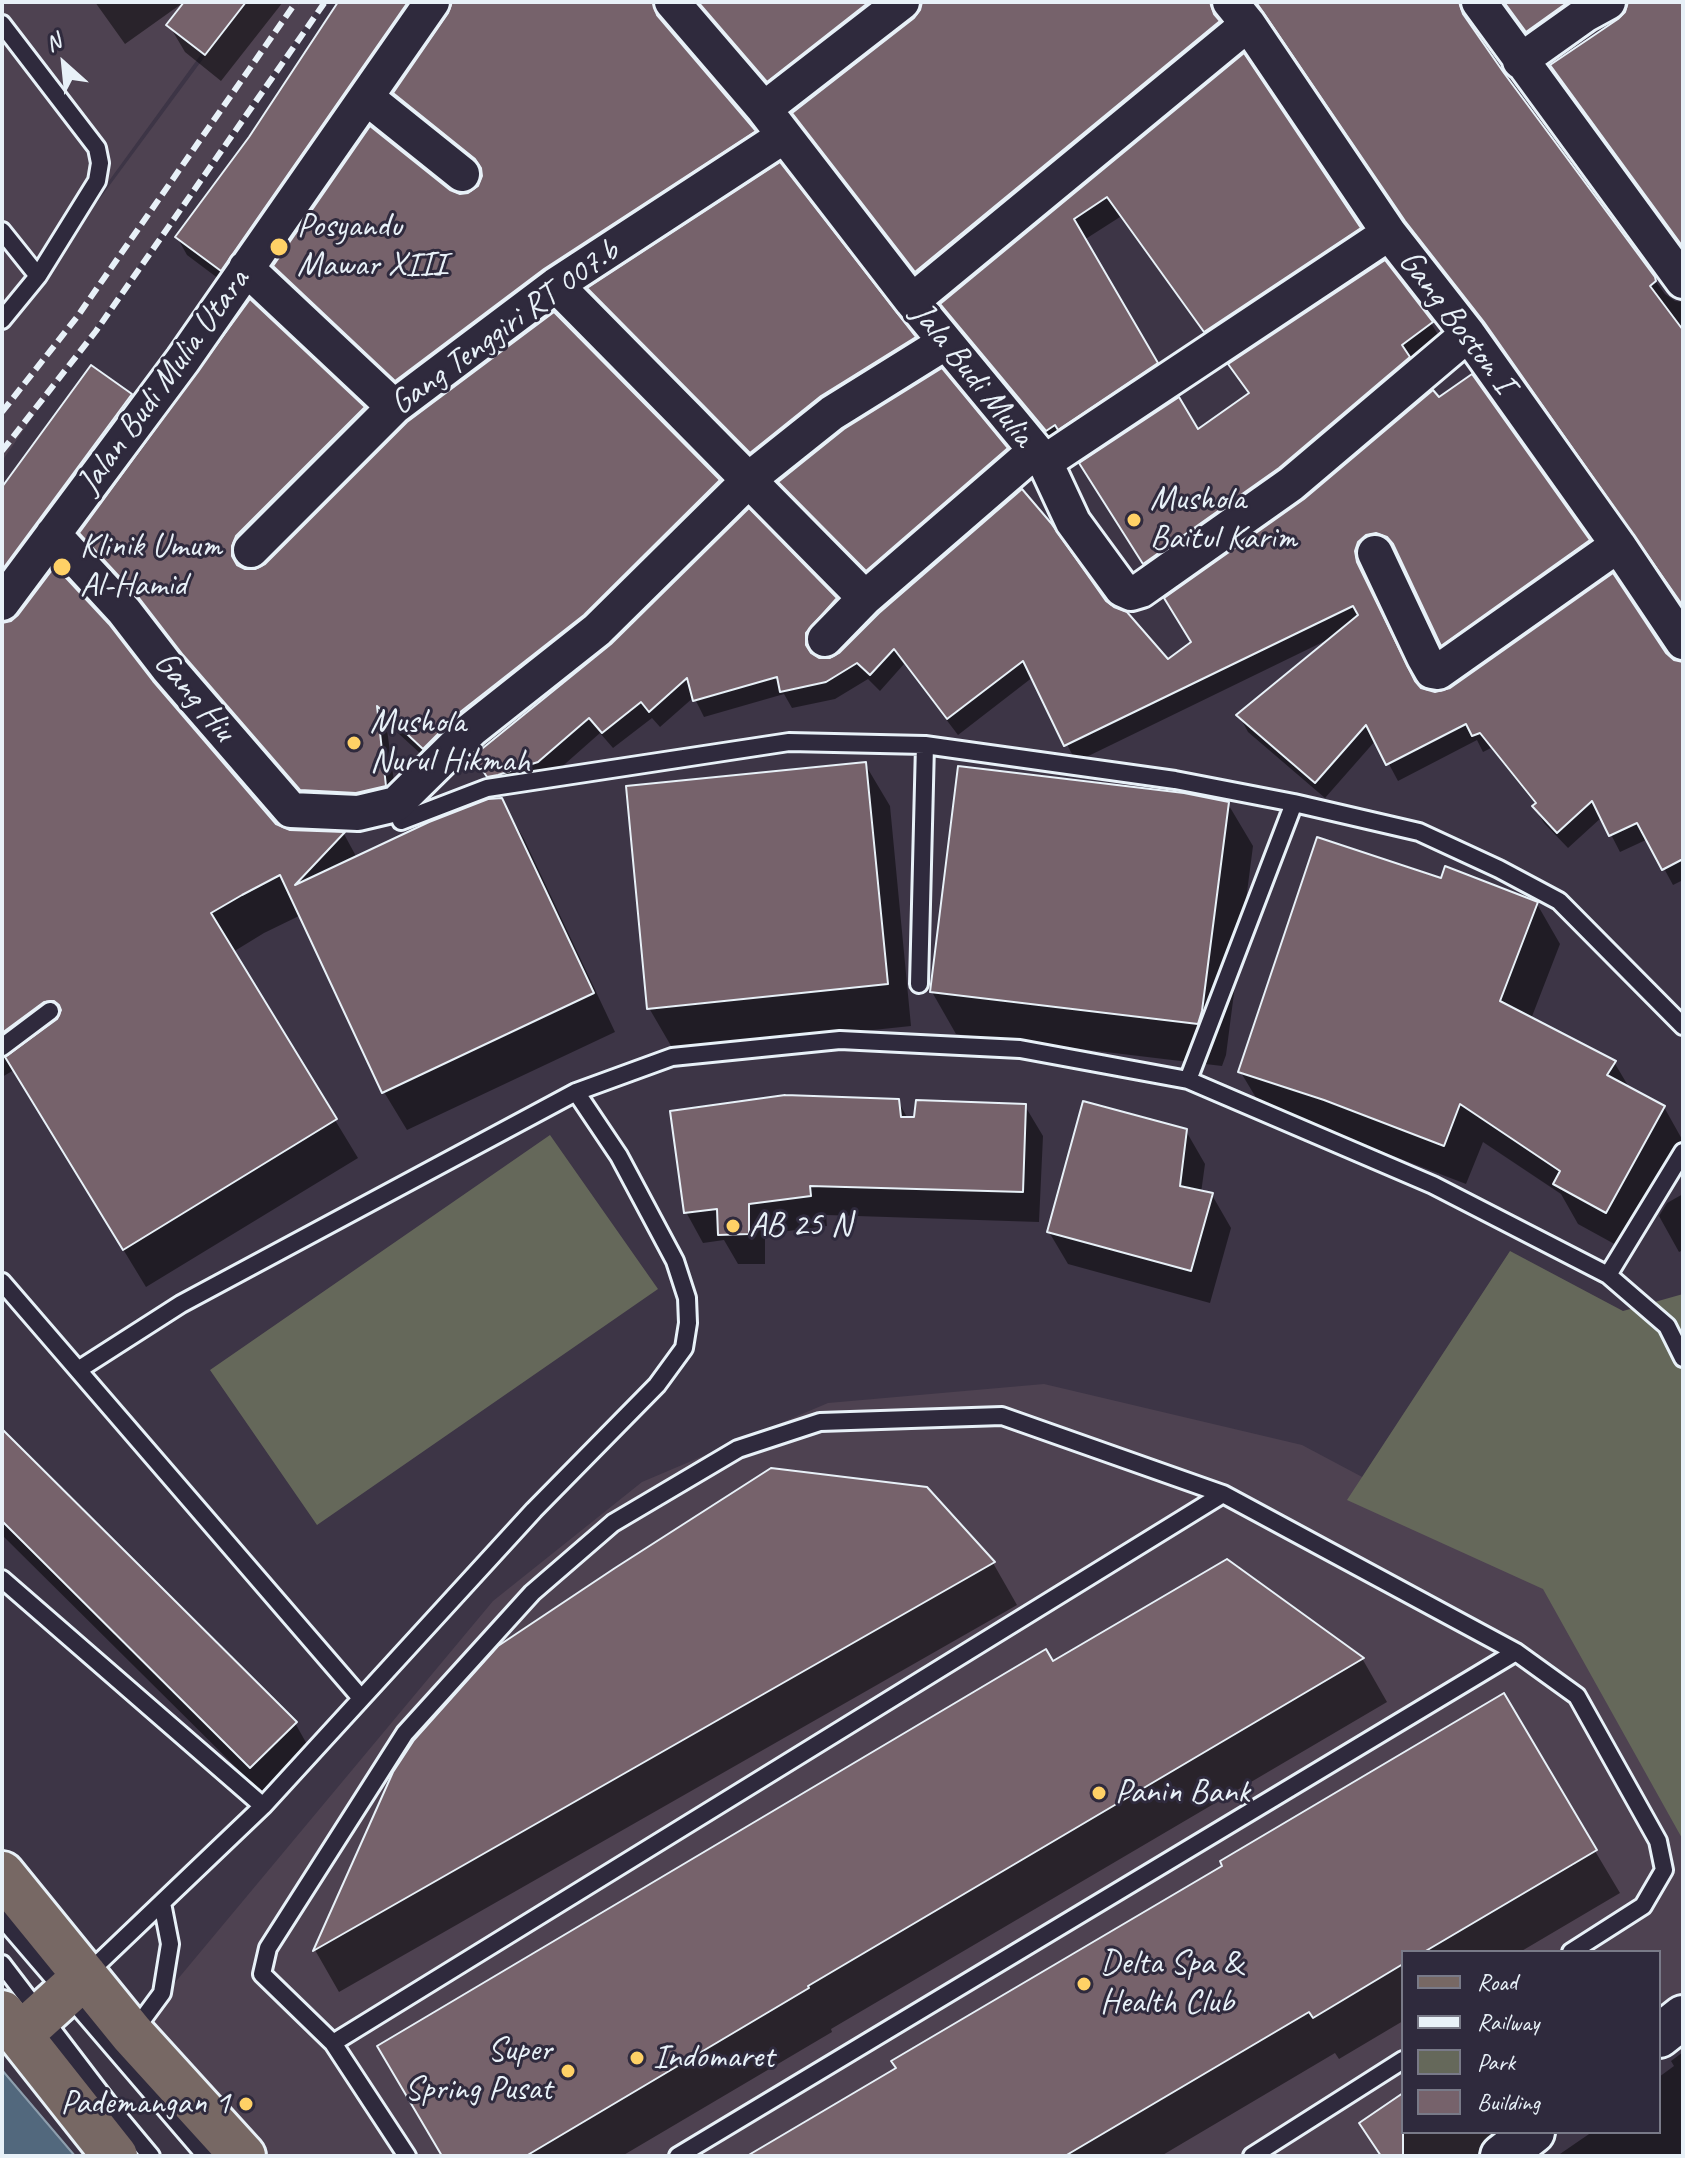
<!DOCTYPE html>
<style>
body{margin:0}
#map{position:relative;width:1685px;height:2158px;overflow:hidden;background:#3d3546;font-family:Caveat,sans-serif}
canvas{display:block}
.frame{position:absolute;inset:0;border:4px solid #e8f1f8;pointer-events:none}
.legend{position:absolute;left:1401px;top:1950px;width:260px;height:184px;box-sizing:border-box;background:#2f2a3d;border:2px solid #797a88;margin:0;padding:10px 14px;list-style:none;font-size:24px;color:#e8f1f8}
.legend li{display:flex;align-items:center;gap:16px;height:40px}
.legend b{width:40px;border:2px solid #797a88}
.north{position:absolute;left:24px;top:24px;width:80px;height:80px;-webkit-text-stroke:6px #2f2a3d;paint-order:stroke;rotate:333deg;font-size:22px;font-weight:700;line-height:32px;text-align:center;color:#e8f1f8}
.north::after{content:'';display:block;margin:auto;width:28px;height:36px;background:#e8f1f8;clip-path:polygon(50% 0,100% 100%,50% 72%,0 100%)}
</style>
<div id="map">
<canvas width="1685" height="2158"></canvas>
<div class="frame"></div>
<ul class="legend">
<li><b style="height:10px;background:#776864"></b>Road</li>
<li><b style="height:10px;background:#e8f1f8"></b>Railway</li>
<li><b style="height:22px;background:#65685a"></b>Park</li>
<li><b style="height:22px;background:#76626b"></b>Building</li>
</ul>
<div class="north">N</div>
</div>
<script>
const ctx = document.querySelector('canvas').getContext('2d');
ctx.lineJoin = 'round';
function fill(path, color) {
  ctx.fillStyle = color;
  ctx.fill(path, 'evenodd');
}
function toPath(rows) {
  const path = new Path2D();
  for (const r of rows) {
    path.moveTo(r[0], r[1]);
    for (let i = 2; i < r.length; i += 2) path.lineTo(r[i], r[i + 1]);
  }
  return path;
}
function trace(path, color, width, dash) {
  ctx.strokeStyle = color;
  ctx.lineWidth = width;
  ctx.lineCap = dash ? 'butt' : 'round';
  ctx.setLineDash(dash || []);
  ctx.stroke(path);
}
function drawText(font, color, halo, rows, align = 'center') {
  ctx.font = font + ' Caveat,sans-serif';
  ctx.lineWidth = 6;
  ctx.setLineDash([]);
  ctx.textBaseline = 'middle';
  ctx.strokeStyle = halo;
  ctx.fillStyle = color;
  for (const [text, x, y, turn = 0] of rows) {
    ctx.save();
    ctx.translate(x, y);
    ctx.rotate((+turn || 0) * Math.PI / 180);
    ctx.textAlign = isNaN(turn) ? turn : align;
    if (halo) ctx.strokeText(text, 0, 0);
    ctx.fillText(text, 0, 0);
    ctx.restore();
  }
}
fill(toPath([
 [2,2,239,2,2,328],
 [245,2,322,2,2,461,2,331],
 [1044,1384,1302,1445,1605,1606,1683,1695,1683,2006,1659,2025,1659,1952,1403,1952,1403,2132,1522,2132,1491,2156,240,2156,132,2034,493,1601,642,1482,828,1403]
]), '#4e4251');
fill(toPath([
 [550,1135,658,1289,317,1525,210,1370],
 [1510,1251,1623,1311,1683,1294,1683,1840,1543,1589,1347,1500]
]), '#65685a');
const water = toPath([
 [2,2070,75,2156,2,2156,2,2070]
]);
fill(water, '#52687d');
trace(water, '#8e9fae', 2);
fill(toPath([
 [95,2,184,2,125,44],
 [187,2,283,2,221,81,185,52,169,25],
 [340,2,398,2,382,37,393,56,231,288,187,255,177,237,250,138],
 [454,2,671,2,661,14,661,23,754,132,763,148,406,396,285,283,275,266,449,192,459,196,469,195,480,187,483,173,405,110,395,93,451,14],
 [693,2,901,2,778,97],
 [924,2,1229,2,1220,12,1219,24,1228,39,926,288,804,130,795,113,916,19,922,11],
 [1251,2,1478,2,1469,12,1469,25,1665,294,1675,301,1683,302,1683,605,1496,339,1417,238,1277,30],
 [1501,2,1606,2,1537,48],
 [1630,2,1683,2,1683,248,1552,65,1626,14],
 [1243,56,1371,249,1218,351,1120,217,1084,240,1168,384,1059,451,954,324,943,304],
 [780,165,914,338,925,358,762,471,601,308,590,289],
 [250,302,364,409,375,428,247,556,242,569,257,571,554,314,719,481,730,501,435,767,386,722,397,804,313,809,197,675,152,617,93,553,81,532,54,568,275,825,290,832,344,834,357,858,501,800,524,839,615,1032,407,1130,384,1092,301,915,264,933,233,952,358,1158,146,1287,14,1070,2,1077,2,489,91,367,131,396,153,435],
 [1431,323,1443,343,1156,584,1094,485,1197,432,1250,395,1231,365],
 [1471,376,1598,558,1452,661,1397,553,1388,549,1364,569,1365,580,1416,685,1428,693,1665,654,1673,661,1683,664,1683,880,1673,885,1648,839,1620,852,1602,817,1568,848,1544,823,1534,807,1536,805,1491,748,1483,752,1477,740,1398,781,1376,740,1325,798,1248,732,1239,715,1329,639,1076,762,1033,677,958,735,904,664,880,691,868,679,835,699,792,708,784,694,704,717,694,697,660,727,652,718,613,748,600,733,548,779,498,793,475,757,835,599,845,616,814,651,814,657,830,660,1104,602,1168,662,1193,643,1305,501],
 [1006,449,1015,464,876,584,789,497,781,482],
 [865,764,890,806,911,1026,674,1051,649,1008],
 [1228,804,1253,846,1226,1055,1222,1066,956,1034,932,992],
 [1442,880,1537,904,1560,944,1531,1019,1614,1062,1630,1089,1664,1107,1683,1141,1683,1154,1629,1252,1578,1224,1561,1194,1483,1142,1466,1184,1349,1139,1264,1111,1240,1071],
 [898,1101,908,1119,1025,1106,1043,1136,1039,1222,826,1215,827,1226,765,1234,765,1264,738,1264,724,1240,703,1243,686,1212],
 [1186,1131,1205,1164,1201,1193,1212,1195,1231,1228,1210,1303,1068,1264,1049,1232],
 [1683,1194,1683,1250,1679,1252,1659,1216,1667,1203],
 [2,1432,295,1723,317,1762,274,1805,2,1535],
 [1227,1562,1363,1660,1387,1702,831,2029,832,2032,622,2156,444,2156,1052,1664],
 [993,1563,1017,1605,339,1992,315,1950,395,1773],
 [1595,1851,1620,1893,1520,1952,1403,1952,1403,2021,1339,2059,1335,2053,1161,2156,751,2156,898,2069],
 [1683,2052,1683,2156,1557,2156,1592,2132,1659,2132,1659,2077,1674,2066,1671,2061],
 [1403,2095,1403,2132,1536,2132,1500,2156,1380,2156,1361,2123]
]), '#0007');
const building = toPath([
 [184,2,246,2,205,55,166,25,184,2],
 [338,2,408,2,221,271,175,237,249,137,338,2],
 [452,2,653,2,657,15,756,131,544,269,395,381,273,266,370,126,450,190,460,194,468,193,478,186,482,176,481,168,475,159,393,93,448,13,452,2],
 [698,2,869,2,767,82,698,2],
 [922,2,1210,2,1214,14,1220,21,915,272,792,113,914,18,920,10,922,2],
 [1256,2,1459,2,1463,14,1504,73,1655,277,1656,281,1650,286,1683,330,1683,606,1484,322,1405,221,1256,2],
 [1504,2,1568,2,1526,32,1504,2],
 [1628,2,1683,2,1683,247,1550,65,1618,19,1625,12,1628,2],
 [1244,53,1361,228,1204,332,1107,197,1074,219,1158,363,1058,430,1055,425,1046,431,940,304,1244,53],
 [780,162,916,337,821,396,750,453,587,288,780,162],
 [1385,260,1433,322,1402,345,1410,357,1279,468,1143,564,1079,463,1179,397,1198,429,1249,393,1228,364,1385,260],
 [250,299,365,407,236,536,232,546,232,556,237,565,245,569,255,569,265,564,407,422,554,312,720,480,584,615,459,713,423,749,377,706,386,786,356,793,300,790,183,655,139,598,79,533,250,299],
 [91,365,132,394,2,570,2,487,91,365],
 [942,368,1008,448,866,571,778,482,844,429,942,368],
 [1472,374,1590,540,1441,646,1393,544,1387,537,1376,533,1366,535,1358,542,1355,551,1357,562,1415,681,1421,688,1435,692,1450,688,1613,573,1666,653,1674,660,1683,662,1683,859,1662,870,1637,823,1609,836,1592,801,1557,833,1532,806,1536,803,1480,733,1472,736,1466,724,1386,765,1366,725,1315,783,1236,715,1358,615,1353,606,1064,746,1023,661,947,719,894,649,870,675,857,663,826,682,780,692,777,677,693,701,687,678,649,712,641,702,602,733,589,718,538,762,498,775,487,777,473,756,611,644,749,508,837,598,806,633,806,645,811,653,819,658,830,658,839,653,879,613,1022,489,1051,523,1106,601,1114,607,1127,612,1168,659,1191,642,1164,598,1304,499,1433,390,1439,397,1472,374],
 [55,566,109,624,153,681,276,824,290,830,345,832,295,885,429,822,488,799,502,798,594,993,382,1093,280,875,242,895,211,913,337,1119,123,1250,5,1057,57,1019,61,1010,59,1005,54,1001,44,1002,2,1033,2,623,11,621,18,615,55,566],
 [866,762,888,984,647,1009,626,786,866,762],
 [958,766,1184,793,1229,802,1202,1011,1198,1024,930,992,958,766],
 [1317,837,1441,878,1445,866,1538,902,1500,1001,1616,1061,1607,1075,1665,1106,1606,1213,1553,1184,1560,1171,1460,1104,1444,1146,1324,1100,1238,1072,1317,837],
 [785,1095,899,1099,901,1117,914,1117,916,1100,1026,1104,1023,1192,810,1186,811,1196,749,1204,749,1234,718,1235,717,1209,684,1213,670,1111,785,1095],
 [1083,1101,1187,1129,1180,1186,1213,1193,1191,1271,1047,1232,1083,1101],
 [2,1429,297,1722,250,1768,2,1521,2,1429],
 [771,1468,927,1487,995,1562,313,1951,393,1772,414,1740,498,1646,615,1568,771,1468],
 [1227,1559,1364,1658,808,1986,809,1988,526,2156,442,2156,377,2046,1046,1649,1053,1661,1227,1559],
 [1504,1693,1597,1850,1424,1952,1403,1952,1403,1964,1313,2018,1309,2012,1065,2156,747,2156,896,2068,891,2061,1222,1866,1220,1861,1504,1693],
 [1403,2093,1403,2156,1381,2156,1359,2123,1403,2093]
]);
fill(building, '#76626b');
trace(building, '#e8f1f8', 2);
const service = toPath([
 [2,24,97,148,100,163,97,181,38,276,2,320],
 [2,231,38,276],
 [401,821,487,788,789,742,925,745,1175,780,1294,803,1419,832,1499,869,1559,901,1683,1026],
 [919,984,925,745],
 [2,1047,50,1011],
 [1188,1080,1294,803],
 [1608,1275,1683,1152],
 [2,1282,361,1698],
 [78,1370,181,1304,576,1092,672,1057,840,1040,1020,1049,1188,1080,1433,1185,1608,1275,1667,1326,1683,1358],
 [2,1579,263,1806],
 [2,1918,206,2156],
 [2,1964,121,2120,151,2156],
 [87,1974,263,1806,534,1510,657,1385,684,1348,688,1323,687,1298,675,1261,619,1156,576,1092],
 [134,2031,162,1993,170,1944,162,1903],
 [333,2043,1223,1494],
 [407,2156,333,2043,262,1974,268,1948,405,1733,532,1593,613,1523,738,1449,820,1422,1002,1416,1223,1494,1516,1652,1577,1696,1658,1841,1664,1870,1643,1906,1571,1952],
 [678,2156,1516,1652],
 [1252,2156,1403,2060]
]);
const minor = toPath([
 [672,2,764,109,912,301,1045,462,1389,233],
 [1230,2,1248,24,1389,233,1468,334,1618,545,1683,642],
 [1479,2,1683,281],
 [1520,61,1586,14,1608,2],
 [366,97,462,174],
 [764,109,902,2],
 [246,268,394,407],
 [556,285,865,598,1035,451],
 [912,301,1248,24],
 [1045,462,1073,522,1122,589,1131,593,1141,590,1291,484,1468,334],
 [53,534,124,611,168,668,291,810,358,813,396,804,472,729,597,630,753,476,832,413,946,342],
 [251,550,394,407,556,285,784,136],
 [1375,553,1424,657,1432,671,1438,672,1618,545],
 [2,603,183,360,432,2],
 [825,639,865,598]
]);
const tertiary = toPath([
 [1659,2036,1683,2017],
 [1502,2156,1533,2132]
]);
const primary = toPath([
 [2,1874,132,2034,243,2156],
 [2,2013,115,2156],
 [20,2035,85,1976]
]);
trace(service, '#e8f1f8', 22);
trace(minor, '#e8f1f8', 40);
trace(tertiary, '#e8f1f8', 48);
trace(primary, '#e8f1f8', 50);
trace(service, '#2f2a3d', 16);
trace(minor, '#2f2a3d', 34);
trace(tertiary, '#2f2a3d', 42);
trace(primary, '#776864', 44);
trace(toPath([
 [2,412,77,317,296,2],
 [2,451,96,331,325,2]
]), '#e8f1f8', 6, [12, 6]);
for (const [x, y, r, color] of [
 [279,247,10,"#ffd166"],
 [1134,520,8,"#ffd166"],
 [62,567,10,"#ffd166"],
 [354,743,8,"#ffd166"],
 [733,1226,8,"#ffd166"],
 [1099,1793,8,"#ffd166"],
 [1084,1984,8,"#ffd166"],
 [637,2058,8,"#ffd166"],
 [568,2071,8,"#ffd166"],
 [246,2104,8,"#ffd166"]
]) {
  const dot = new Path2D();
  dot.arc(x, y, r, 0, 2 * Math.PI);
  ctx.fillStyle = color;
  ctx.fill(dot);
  trace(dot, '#2f2a3d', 3);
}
drawText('34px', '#e8f1f8', '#2f2a3d', [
 ["Posyandu",297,227],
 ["Mawar XIII",297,266],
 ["Mushola",1150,500],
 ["Baitul Karim",1150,539],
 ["Klinik Umum",80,547],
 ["Al-Hamid",80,586],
 ["Mushola",370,723],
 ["Nurul Hikmah",370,762],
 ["AB 25 N",749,1226],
 ["Panin Bank",1115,1793],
 ["Delta Spa &",1100,1964],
 ["Health Club",1100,2003],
 ["Super",552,2051,"right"],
 ["Spring Pusat",552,2090,"right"],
 ["Indomaret",653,2058],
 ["Pademangan 1",230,2104,"right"]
], 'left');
drawText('34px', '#e8f1f8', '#2f2a3d', [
 ["Gang Boston I",1456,322,53],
 ["Gang Tenggiri RT 007.b",505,328,-36],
 ["Jala Budi Mulia",972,375,51],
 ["Jalan Budi Mulia Utara",164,382,-54],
 ["Gang Hiu",194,697,50]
]);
</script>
